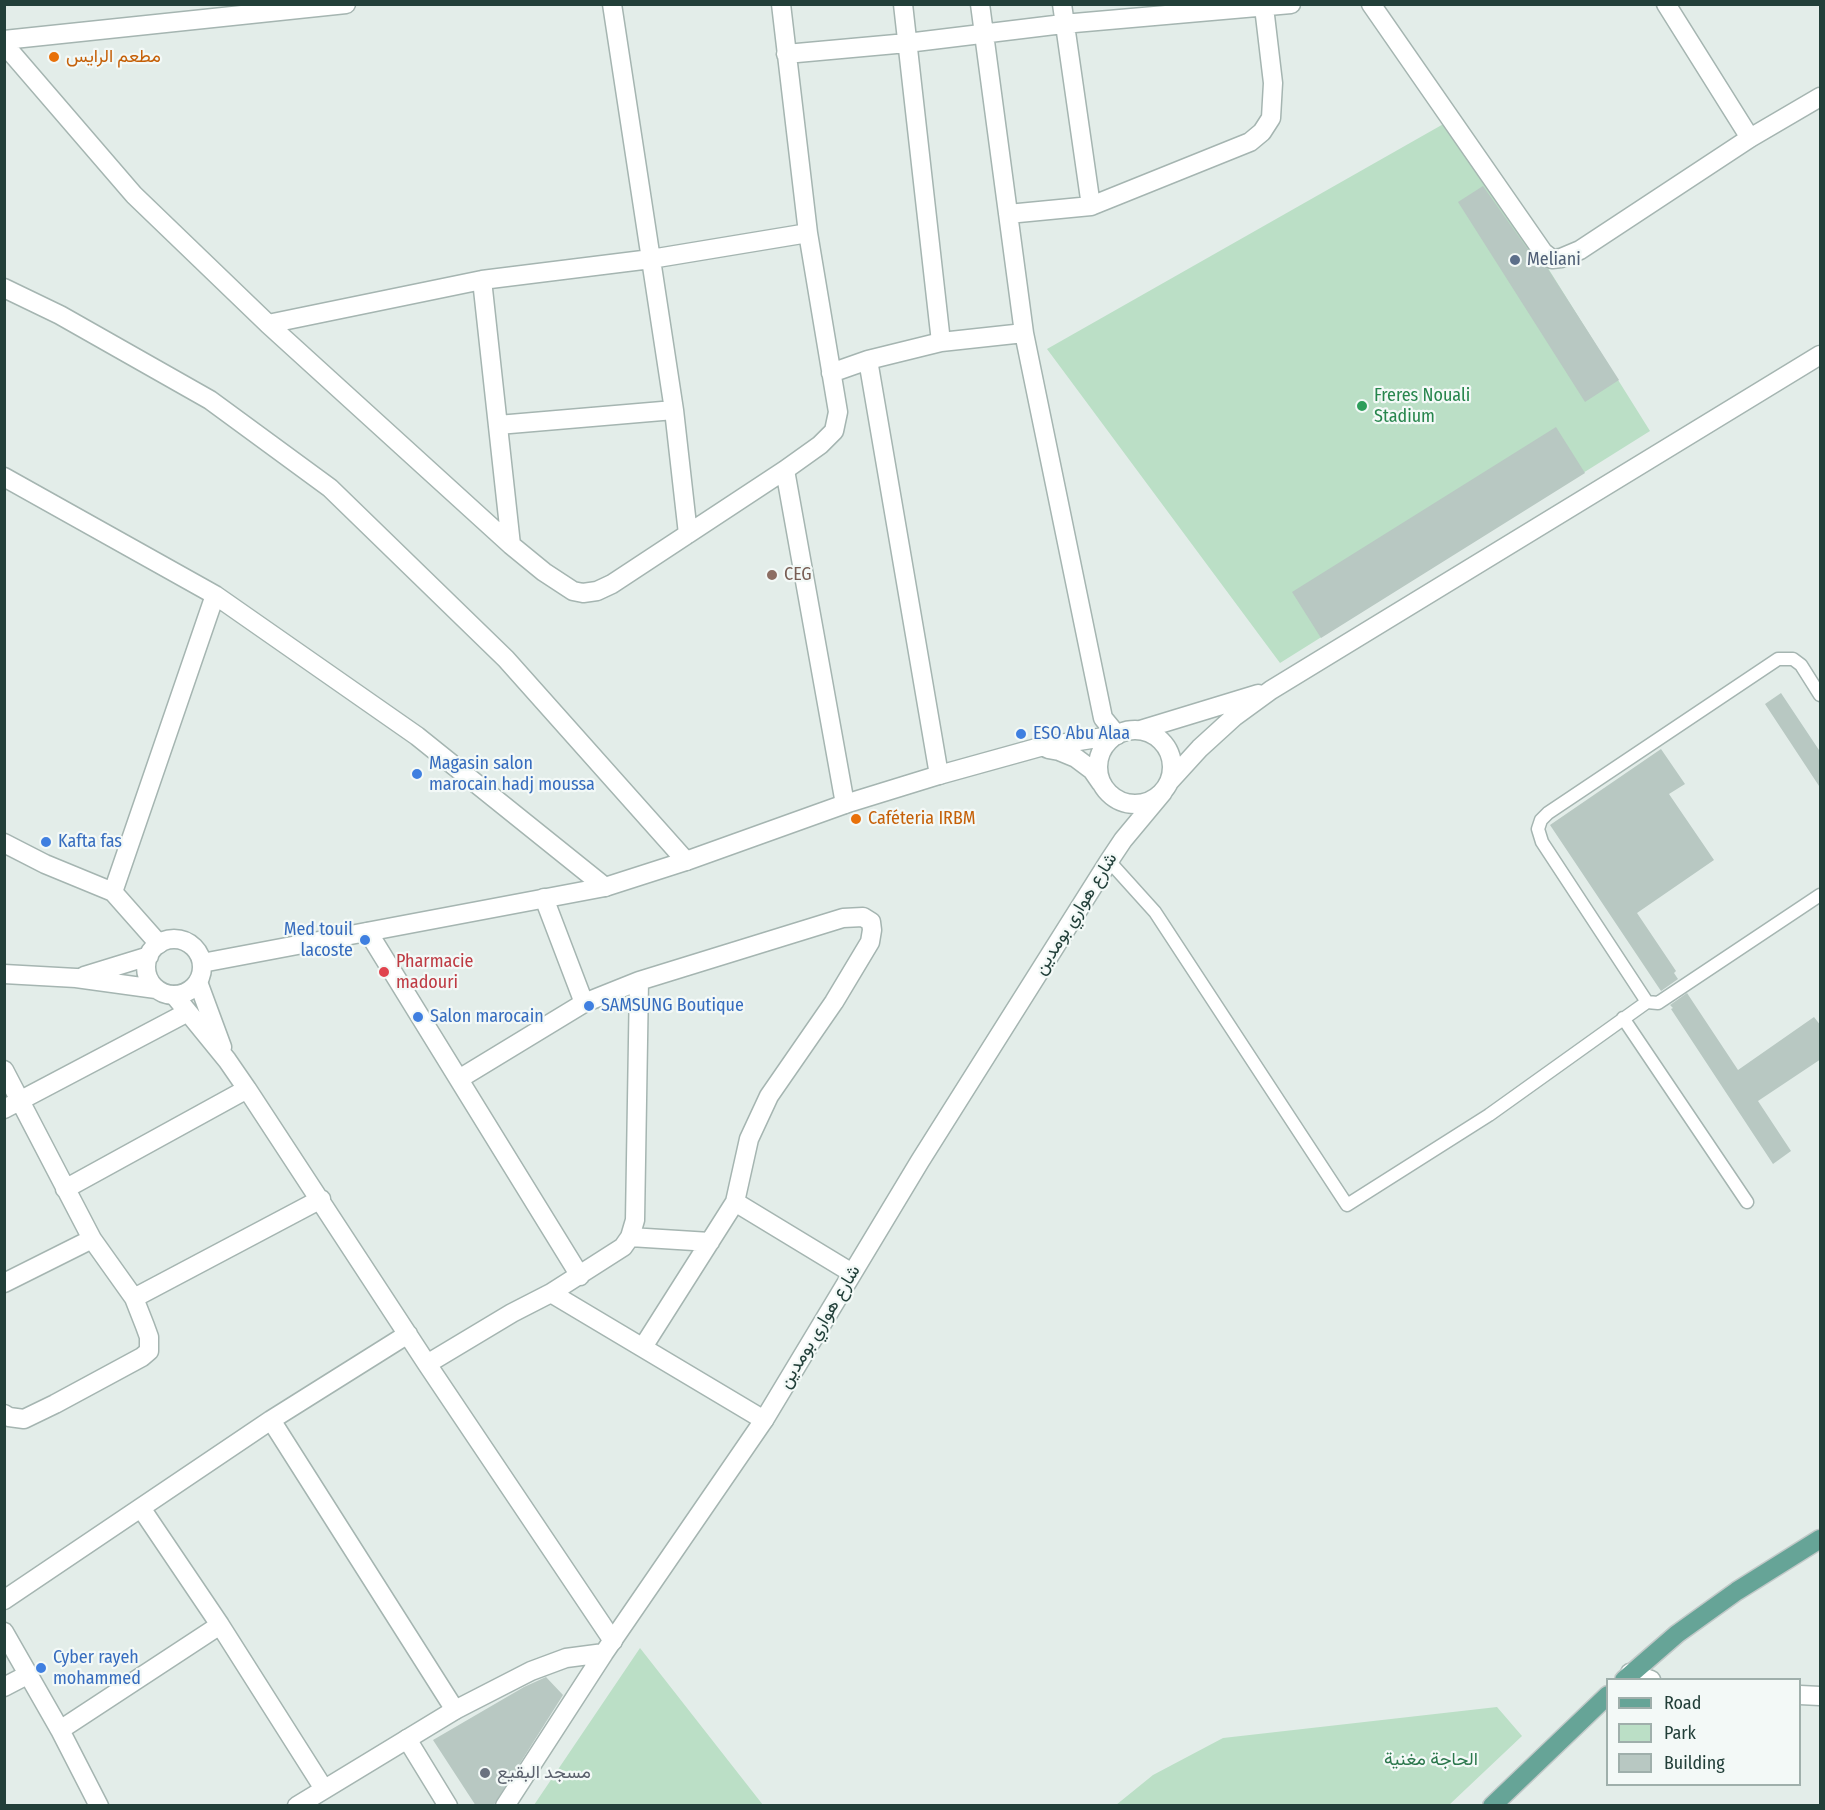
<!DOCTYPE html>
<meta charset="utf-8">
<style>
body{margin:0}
#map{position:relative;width:1825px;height:1810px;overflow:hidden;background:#e3ede9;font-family:"Fira Sans Condensed",sans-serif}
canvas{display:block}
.frame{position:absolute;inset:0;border:6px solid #223f39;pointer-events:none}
.legend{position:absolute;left:1606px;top:1678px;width:195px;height:108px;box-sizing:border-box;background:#f3f9f7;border:2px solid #9fafab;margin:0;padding:8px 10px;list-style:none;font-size:18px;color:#223f39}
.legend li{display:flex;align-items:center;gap:12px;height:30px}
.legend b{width:30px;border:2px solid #9fafab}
</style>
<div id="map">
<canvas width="1825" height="1810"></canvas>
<div class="frame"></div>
<ul class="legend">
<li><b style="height:8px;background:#66a497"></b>Road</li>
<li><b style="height:16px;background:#bbdfc6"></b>Park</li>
<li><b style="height:16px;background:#b8c8c2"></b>Building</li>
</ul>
</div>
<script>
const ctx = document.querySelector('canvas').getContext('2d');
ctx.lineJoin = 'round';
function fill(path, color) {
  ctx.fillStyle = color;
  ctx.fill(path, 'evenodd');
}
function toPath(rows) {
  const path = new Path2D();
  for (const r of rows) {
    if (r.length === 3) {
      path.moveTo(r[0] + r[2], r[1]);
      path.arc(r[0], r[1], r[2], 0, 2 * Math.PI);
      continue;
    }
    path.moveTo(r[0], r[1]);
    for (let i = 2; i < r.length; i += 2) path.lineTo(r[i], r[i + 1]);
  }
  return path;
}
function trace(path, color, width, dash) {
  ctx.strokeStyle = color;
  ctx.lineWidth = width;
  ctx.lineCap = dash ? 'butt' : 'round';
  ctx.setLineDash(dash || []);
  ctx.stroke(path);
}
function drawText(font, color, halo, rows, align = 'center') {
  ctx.font = font + ' "Fira Sans Condensed",Vazirmatn,sans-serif';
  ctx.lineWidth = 4.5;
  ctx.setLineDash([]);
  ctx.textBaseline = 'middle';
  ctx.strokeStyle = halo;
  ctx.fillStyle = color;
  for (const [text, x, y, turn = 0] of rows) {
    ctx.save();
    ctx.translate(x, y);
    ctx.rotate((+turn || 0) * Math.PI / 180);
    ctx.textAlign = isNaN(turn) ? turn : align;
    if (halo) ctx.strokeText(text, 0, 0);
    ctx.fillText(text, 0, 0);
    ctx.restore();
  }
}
fill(toPath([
 [1454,118,1650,431,1280,663,1047,349],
 [640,1648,763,1805,534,1805],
 [1497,1707,1522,1736,1449,1805,1116,1805,1153,1775,1223,1738]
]), '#bbdfc6');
fill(toPath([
 [1483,186,1534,258,1548,269,1619,380,1585,402,1458,202],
 [1556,427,1585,473,1321,638,1292,592],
 [1781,693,1821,753,1821,789,1765,704],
 [1661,749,1685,784,1669,794,1714,860,1637,913,1676,971,1674,973,1678,979,1661,991,1550,825],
 [1687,993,1738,1070,1814,1017,1821,1026,1821,1059,1758,1101,1791,1151,1773,1164,1671,1009,1673,1008,1670,1005],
 [546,1677,563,1695,493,1806,476,1806,433,1740,524,1687]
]), '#b8c8c2');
const service = toPath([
 [1109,861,1155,912,1347,1205,1489,1115,1647,1002,1658,1003,1820,895],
 [1647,1002,1542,842,1538,829,1541,820,1548,813,1778,659,1793,659,1801,665,1820,695],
 [1623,1018,1747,1202]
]);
const minor = toPath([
 [612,4,674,410,688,534],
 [903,4,941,342],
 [1062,4,1091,206],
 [1371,4,1543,252,1552,259,1561,258,1580,250,1750,138,1820,97],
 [1666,4,1750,138],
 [4,40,346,4],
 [4,44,134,195,268,324,511,545,544,572,573,591,583,593,597,591,612,584,785,470,820,445,834,431,838,412,808,233,781,4],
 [786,54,907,43,1063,24,1291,4],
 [1008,214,1091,206,1250,142,1262,132,1271,118,1273,83,1264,7],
 [482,280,511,545],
 [4,288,60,315,210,400,330,488,506,659,686,861],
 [268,324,482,280,651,259,808,233],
 [1024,333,1103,718,1117,735],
 [868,360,939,775],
 [831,373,868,360,941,342,1024,333,980,4],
 [498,425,674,410],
 [785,470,845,804],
 [4,477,215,595,417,736,605,887],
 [4,843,45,864,113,892,159,944],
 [113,892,215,595],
 [544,898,584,1003],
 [368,932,580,1276],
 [198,982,222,1047],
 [174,995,227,1060,247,1089,427,1364,613,1641],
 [4,1070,92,1239,134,1298,145,1326,149,1337,149,1351,142,1357,55,1404,24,1419,9,1417,4,1414],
 [459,1079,584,1003,639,981,843,918,863,917,871,922,872,930,870,942,834,1002,769,1096,749,1139,735,1202,643,1347],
 [4,1109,188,1012],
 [65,1189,247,1089],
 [735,1202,852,1273],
 [630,1237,710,1242],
 [4,1283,92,1239],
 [551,1293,623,1247,630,1237,635,1220,639,981],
 [134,1298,321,1199],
 [427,1364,512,1313,551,1293,764,1420],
 [271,1420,455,1710],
 [141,1508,220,1625,324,1789],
 [4,1600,271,1420,408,1334],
 [4,1632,60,1730,99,1806],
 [1630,1673,1651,1680],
 [4,1687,29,1674],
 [1800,1695,1820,1696],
 [60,1730,220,1625],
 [407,1739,448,1806]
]);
const tertiary = toPath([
 [1140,730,1258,694],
 [1135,767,37],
 [1048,749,1059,751,1076,758,1092,770,1101,783],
 [1169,782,1200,748,1234,717,1271,690,1820,355],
 [174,967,28],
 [202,963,605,887,686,861,845,804,939,775,1040,747,1117,735],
 [4,974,76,978,156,989],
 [84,976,149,956],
 [297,1806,455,1710,531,1671,566,1658,604,1653],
 [505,1806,604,1653,764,1420,920,1161,1109,861,1123,840,1163,792]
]);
const primary = toPath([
 [1624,1680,1677,1634,1737,1591,1820,1539],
 [1492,1806,1608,1695]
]);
trace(service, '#a5b5b1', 15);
trace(minor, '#a5b5b1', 21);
trace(tertiary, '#a5b5b1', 21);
trace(primary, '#c1c9c8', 21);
trace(service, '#fff', 12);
trace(minor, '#fff', 18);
trace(tertiary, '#fff', 18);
trace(primary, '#66a497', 18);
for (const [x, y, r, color] of [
 [54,57,6,"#e8710a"],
 [1515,260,6,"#5c6f8a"],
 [1362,406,6,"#2e9e5b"],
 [772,575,6,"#8d6e63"],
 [1021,734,6,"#3f7fe0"],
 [417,774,6,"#3f7fe0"],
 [856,819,6,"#e8710a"],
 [46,842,6,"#3f7fe0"],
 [365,940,6,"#3f7fe0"],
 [384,972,6,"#e0444e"],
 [589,1006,6,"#3f7fe0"],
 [418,1017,6,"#3f7fe0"],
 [41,1668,6,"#3f7fe0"],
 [485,1773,6,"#6b7280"]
]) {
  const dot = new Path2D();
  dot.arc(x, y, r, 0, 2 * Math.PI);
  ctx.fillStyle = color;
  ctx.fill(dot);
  trace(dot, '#f3f9f7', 2);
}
drawText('18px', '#c56008', '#f3f9f7', [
 ["مطعم الرايس",66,57],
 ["Caféteria IRBM",868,819]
], 'left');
drawText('18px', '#4e5e75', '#f3f9f7', [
 ["Meliani",1527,260]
], 'left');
drawText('18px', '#27864d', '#f3f9f7', [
 ["Freres Nouali",1374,396],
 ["Stadium",1374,417]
], 'left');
drawText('18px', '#785e54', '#f3f9f7', [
 ["CEG",784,575]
], 'left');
drawText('18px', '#366cbe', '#f3f9f7', [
 ["ESO Abu Alaa",1033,734],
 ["Magasin salon",429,764],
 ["marocain hadj moussa",429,785],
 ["Kafta fas",58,842],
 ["Med touil",353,930,"right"],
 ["lacoste",353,951,"right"],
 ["SAMSUNG Boutique",601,1006],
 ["Salon marocain",430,1017],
 ["Cyber rayeh",53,1658],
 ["mohammed",53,1679]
], 'left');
drawText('18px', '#223f39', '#f3f9f7', [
 ["شارع هواري بومدين",1076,914,-58],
 ["شارع هواري بومدين",820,1327,-59]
]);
drawText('18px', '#be3a42', '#f3f9f7', [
 ["Pharmacie",396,962],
 ["madouri",396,983]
], 'left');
drawText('18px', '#2b774c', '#f3f9f7', [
 ["الحاجة مغنية",1431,1760]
]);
drawText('18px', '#5b616d', '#f3f9f7', [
 ["مسجد البقيع",497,1773]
], 'left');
</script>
